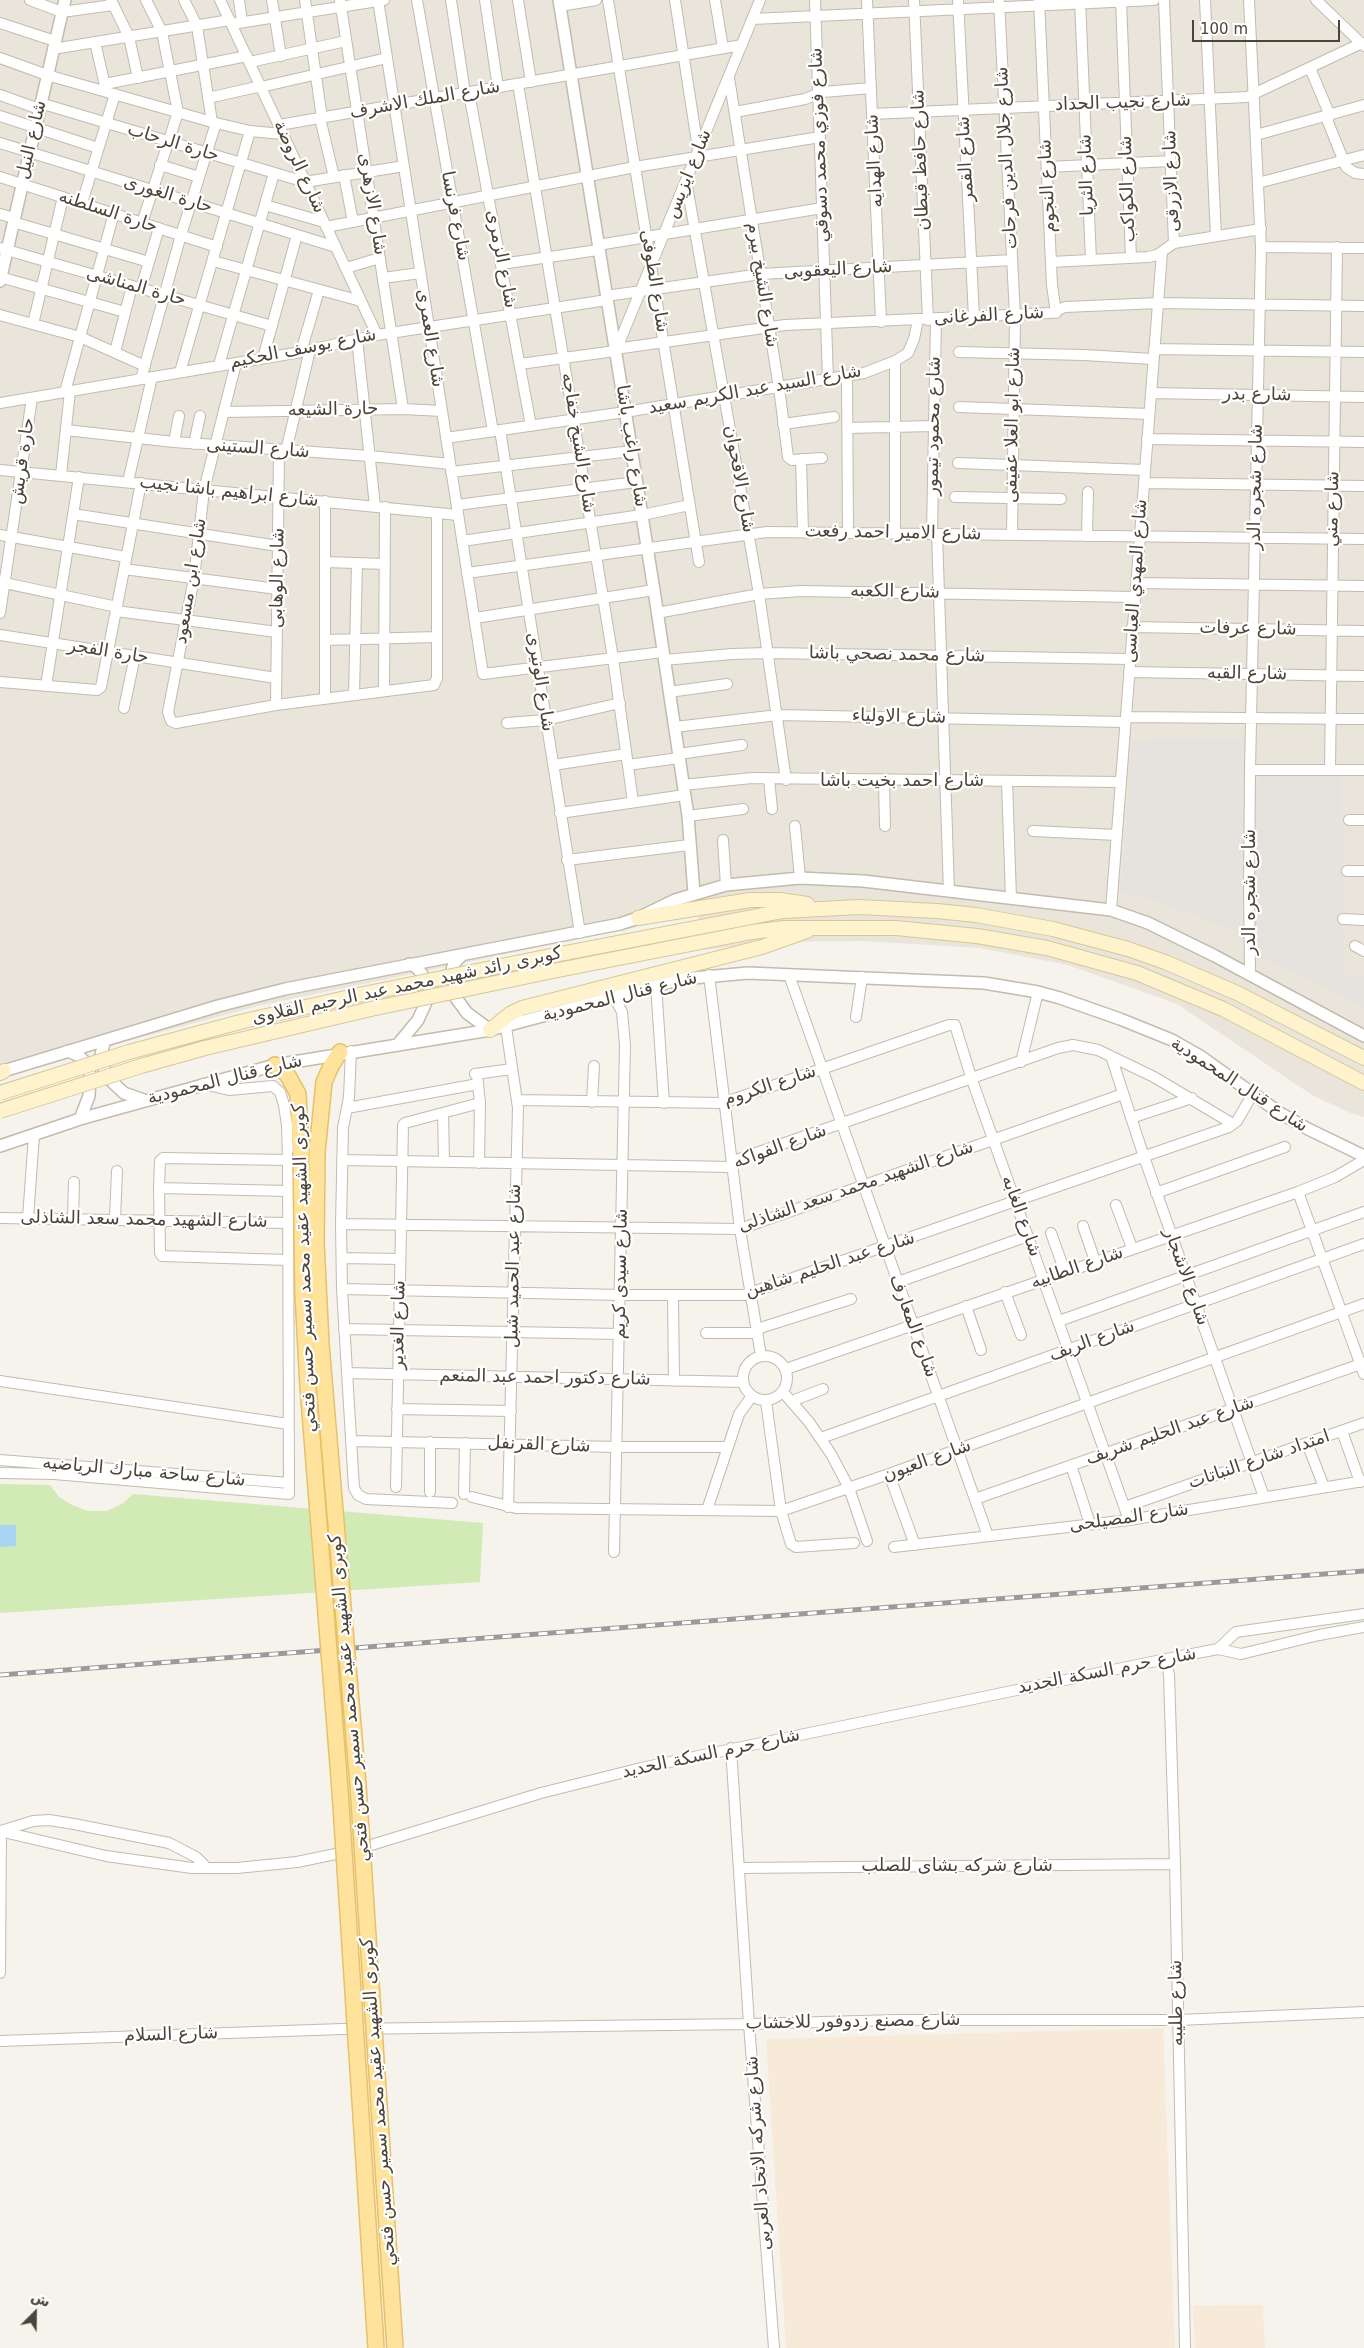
<!DOCTYPE html>
<meta charset="utf-8">
<style>
body{margin:0}
#map{position:relative;width:1364px;height:2348px;overflow:hidden;background:#f6f3ec;font-family:"DejaVu Sans","Noto Sans Arabic",sans-serif}
canvas{display:block}
.north{position:absolute;left:10px;top:2288px;width:50px;height:50px;-webkit-text-stroke:4px #fff;paint-order:stroke;rotate:23deg;font-size:14px;font-weight:700;line-height:20px;text-align:center;color:#4b4439}
.north::after{content:'';display:block;margin:auto;width:18px;height:22px;background:#4b4439;clip-path:polygon(50% 0,100% 100%,50% 72%,0 100%)}
.scale{position:absolute;left:1192px;top:20px;width:148px;height:22px;box-sizing:border-box;border:2px solid #4b4439;border-top:0;padding-left:6px;font-size:15px;line-height:18px;white-space:nowrap;color:#4b4439;-webkit-text-stroke:4px #fff;paint-order:stroke}
</style>
<div id="map">
<canvas width="1364" height="2348"></canvas>
<div class="north">ش</div>
<div class="scale">100 m</div>
</div>
<script>
const ctx = document.querySelector('canvas').getContext('2d');
ctx.lineJoin = 'round';
function fill(path, color) {
  ctx.fillStyle = color;
  ctx.fill(path, 'evenodd');
}
function toPath(rows) {
  const path = new Path2D();
  for (const r of rows) {
    if (r.length === 3) {
      path.moveTo(r[0] + r[2], r[1]);
      path.arc(r[0], r[1], r[2], 0, 2 * Math.PI);
      continue;
    }
    path.moveTo(r[0], r[1]);
    for (let i = 2; i < r.length; i += 2) path.lineTo(r[i], r[i + 1]);
  }
  return path;
}
function trace(path, color, width, dash) {
  ctx.strokeStyle = color;
  ctx.lineWidth = width;
  ctx.lineCap = dash ? 'butt' : 'round';
  ctx.setLineDash(dash || []);
  ctx.stroke(path);
}
function drawText(font, color, halo, rows, align = 'center') {
  ctx.font = font + ' "DejaVu Sans","Noto Sans Arabic",sans-serif';
  ctx.lineWidth = 4.5;
  ctx.setLineDash([]);
  ctx.textBaseline = 'middle';
  ctx.strokeStyle = halo;
  ctx.fillStyle = color;
  for (const [text, x, y, turn = 0] of rows) {
    ctx.save();
    ctx.translate(x, y);
    ctx.rotate((+turn || 0) * Math.PI / 180);
    ctx.textAlign = isNaN(turn) ? turn : align;
    if (halo) ctx.strokeText(text, 0, 0);
    ctx.fillText(text, 0, 0);
    ctx.restore();
  }
}
fill(toPath([
 [0,0,1364,0,1364,1117,1348,1112,1312,1095,1177,1004,1068,965,980,948,862,941,767,942,704,950,698,914,258,1006,0,1075]
]), '#eae5da');
fill(toPath([
 [1163,2028,1175,2348,786,2348,766,2039],
 [1263,2305,1265,2348,1195,2348,1193,2306]
]), '#f7ead8');
fill(toPath([
 [1244,739,1241,933,1156,901,1121,892,1132,740],
 [1258,775,1342,775,1343,974,1364,975,1364,1008,1317,983,1254,955]
]), '#e6e2dd');
fill(toPath([
 [0,1484,50,1485,59,1497,72,1505,88,1511,107,1511,122,1504,133,1494,483,1523,480,1582,0,1613]
]), '#d2eab5');
fill(toPath([
 [0,1525,16,1525,16,1546,0,1547]
]), '#a9d4f2');
const minor = toPath([
 [30,0,62,12,113,5],
 [111,0,129,37,138,78],
 [184,0,197,26,212,122],
 [220,0,377,335],
 [239,0,242,22],
 [272,0,281,56],
 [305,0,322,118],
 [340,0,403,409],
 [378,0,483,674,663,652],
 [417,0,493,431],
 [451,0,465,93],
 [485,0,498,88],
 [518,0,531,82],
 [608,0,699,562],
 [675,0,698,149],
 [715,0,723,48],
 [815,0,828,380],
 [867,0,881,322],
 [914,0,928,320],
 [958,0,974,317],
 [999,0,1015,316,1012,535],
 [1039,0,1052,285,1056,313],
 [1080,0,1091,260],
 [1121,0,1131,258],
 [1164,0,1174,243],
 [1205,0,1216,236],
 [1249,0,1261,247,1250,770,1249,887,1250,974],
 [1316,0,1364,46],
 [560,6,596,0],
 [753,19,1154,0],
 [0,23,55,41],
 [232,24,384,0],
 [95,42,106,90],
 [53,49,230,20],
 [0,58,47,75,212,122,250,131,283,134],
 [250,62,346,41],
 [1310,68,1328,111,1328,122,1346,167,1355,173,1364,174],
 [729,78,779,388,788,457,792,460,822,458],
 [105,84,247,56],
 [518,84,613,658,633,802],
 [261,87,387,58],
 [469,93,531,426],
 [0,95,39,109],
 [208,98,261,86],
 [40,103,305,182,404,166],
 [735,112,805,99,823,92,871,88],
 [872,114,1247,97,1362,43],
 [0,116,98,148],
 [320,118,334,177],
 [279,125,742,45],
 [1256,135,1364,105],
 [0,143,336,247],
 [160,165,199,177],
 [1047,167,1171,161],
 [344,175,353,222],
 [0,177,217,247],
 [686,180,759,594,786,780],
 [1258,183,1364,155],
 [82,203,115,94],
 [265,205,324,222],
 [0,214,14,218],
 [13,222,149,262],
 [142,223,178,112,162,32,146,0],
 [326,227,635,167,820,137],
 [598,245,822,208],
 [1261,247,1364,248],
 [0,248,272,326],
 [213,261,361,301],
 [1051,262,1148,257,1157,255,1174,243,1261,229],
 [501,264,598,250],
 [346,268,380,258],
 [0,277,125,312],
 [383,278,420,273],
 [141,289,159,228],
 [606,296,761,274,1012,260],
 [0,315,80,337,145,366],
 [33,324,63,197],
 [357,339,375,506],
 [617,348,760,0],
 [615,349,785,325,1051,313,1065,307,1158,303,1364,306],
 [1154,349,1364,352],
 [115,352,132,286],
 [301,352,319,290],
 [959,352,1084,355,1153,359],
 [263,358,297,235],
 [895,361,895,533],
 [236,363,204,490,194,578,168,712,171,721,176,723,276,705,434,685,437,678,437,513],
 [520,364,615,351],
 [219,365,274,173],
 [180,372,250,131],
 [847,377,848,532],
 [141,379,181,235,216,123],
 [65,392,114,213],
 [1151,393,1364,397],
 [0,403,301,352,377,335,607,300],
 [959,407,1149,414],
 [224,412,403,409,442,411],
 [783,424,834,417],
 [848,428,934,426],
 [66,430,174,442,370,456,450,464],
 [500,430,580,933],
 [446,438,625,412,864,373,895,361,908,353,914,339,918,320],
 [1147,439,1364,442],
 [174,442,179,416],
 [194,444,200,416],
 [286,451,310,350],
 [801,459,803,532],
 [958,463,1145,470],
 [0,470,458,515],
 [451,472,632,451],
 [61,475,70,391],
 [128,482,152,377],
 [1144,483,1364,486],
 [955,497,1061,499],
 [325,501,325,698],
 [457,505,636,482],
 [73,514,278,546],
 [932,534,936,319],
 [937,534,949,891],
 [0,535,126,557],
 [1087,536,1088,492],
 [462,541,642,515,690,505],
 [325,562,385,564],
 [124,569,277,589],
 [467,573,767,532,1364,539],
 [0,582,117,607],
 [1136,583,1364,586],
 [116,611,277,632],
 [0,613,32,398],
 [657,613,759,594,801,591,1135,597],
 [475,618,654,590],
 [1132,627,1364,631],
 [0,635,276,678],
 [325,640,437,637],
 [664,660,732,654,768,653,1130,659],
 [1129,672,1364,676],
 [0,682,97,690,101,687,141,483],
 [46,686,79,477],
 [384,691,385,507],
 [669,692,727,684],
 [354,695,357,563],
 [276,705,279,451],
 [124,708,135,656],
 [1126,717,1364,719],
 [507,723,546,720,620,703],
 [675,727,778,715,1125,722],
 [679,754,742,745],
 [553,765,626,754],
 [628,765,679,758],
 [1250,770,1364,770],
 [1330,770,1337,247],
 [769,779,772,809],
 [884,781,885,826],
 [1007,781,1011,898],
 [683,785,752,778,1120,782],
 [560,813,685,795],
 [688,816,743,809],
 [1349,820,1364,820],
 [795,826,800,878],
 [1033,831,1117,835],
 [723,840,726,885],
 [567,860,689,845],
 [1347,871,1364,871],
 [1111,910,1162,252],
 [1343,919,1364,920],
 [1355,946,1364,951],
 [709,975,740,1229,761,1356],
 [789,975,988,1536],
 [656,985,664,1103],
 [856,1017,862,977],
 [506,1027,518,1108,508,1507],
 [351,1051,349,1097,343,1128,341,1224,342,1289,354,1488,358,1495,366,1499,452,1503],
 [1111,1056,1144,1157,1264,1497],
 [1021,1062,1038,992],
 [475,1074,512,1069],
 [477,1074,480,1103,479,1163],
 [518,1100,723,1103,949,1025,955,1025,972,1080,1129,1520],
 [592,1102,594,1066],
 [347,1108,478,1084],
 [443,1113,444,1162],
 [1131,1118,1192,1098],
 [342,1160,732,1167,739,1159,1058,1048,1073,1045,1098,1050,1154,1077,1233,1124],
 [159,1188,288,1191],
 [1298,1192,1364,1374],
 [1156,1193,1285,1147],
 [1116,1205,1132,1248],
 [0,1218,288,1223],
 [28,1218,34,1135],
 [73,1219,74,1182],
 [115,1219,117,1171],
 [341,1224,740,1229,1123,1094],
 [1083,1226,1095,1261],
 [1051,1233,1065,1272],
 [342,1258,400,1259],
 [287,1260,162,1256,160,1253,159,1188,160,1161,163,1158,288,1160],
 [898,1282,1028,1236],
 [342,1289,621,1295,744,1295,1229,1127,1237,1121,1252,1095],
 [1005,1292,1021,1335],
 [673,1295,674,1381],
 [966,1306,981,1350],
 [1059,1321,1364,1212],
 [344,1329,620,1334],
 [757,1329,851,1299],
 [706,1333,758,1333],
 [765,1378,22],
 [786,1369,1298,1192,1335,1177,1364,1160],
 [347,1373,743,1382],
 [0,1381,288,1424],
 [783,1392,809,1422,831,1454,849,1488,867,1541],
 [766,1401,781,1511,791,1544,796,1547,854,1543],
 [792,1401,823,1389],
 [397,1409,511,1411],
 [1342,1431,1360,1482],
 [821,1438,1364,1244],
 [351,1441,617,1447,728,1447],
 [1307,1443,1324,1487],
 [0,1460,289,1483],
 [1071,1465,1090,1524],
 [0,1473,54,1474,289,1494,288,1160,287,1125,284,1105,280,1092,273,1086,229,1090,203,1084],
 [889,1474,915,1545],
 [396,1487,403,1125,405,1123,480,1103],
 [430,1492,430,1442],
 [464,1494,465,1443],
 [472,1497,516,1508,781,1511,889,1474,1364,1304],
 [975,1499,1364,1363],
 [1125,1507,1364,1423],
 [707,1510,739,1414,752,1396],
 [894,1547,1129,1520,1364,1481],
 [614,1552,625,1045,622,1012,615,998],
 [1218,1649,1236,1632,1364,1614],
 [1166,1659,1169,1675,1175,1864,1185,2348],
 [731,1748,749,2024,774,2348],
 [0,1831,106,1856,192,1868,237,1868,297,1862,355,1850,541,1793,641,1768,1166,1659,1218,1649,1241,1654,1319,1635,1364,1627],
 [1,1831,33,1821,49,1820,74,1824,169,1843,196,1857,207,1868],
 [740,1868,1175,1864],
 [0,1973,1,1831],
 [0,2041,342,2029,749,2024,897,2020,1178,2020,1364,2012]
]);
const tertiary = toPath([
 [559,0,654,590,688,816,694,893],
 [0,281,65,0],
 [461,956,454,963,451,973,456,998,467,1013,490,1030],
 [105,1040,100,1058,108,1078,124,1093,144,1100],
 [399,1043,418,1020,427,1000,422,974,416,967,409,964],
 [68,1051,79,1056,85,1062,90,1074,89,1096,80,1119],
 [0,1072,218,1006,285,989,620,924,638,918,675,900,726,885,800,878,863,881,1111,910,1148,923,1215,956,1364,1036],
 [0,1146,80,1119,275,1065,490,1030,682,979,748,973,984,983,1038,992,1060,998,1120,1019,1172,1040,1200,1056,1280,1113,1308,1129,1364,1156]
]);
const secondary = toPath([
 [638,918,750,900,780,900,807,904],
 [555,955,783,911,859,907,937,911,976,915,1053,929,1128,949,1165,962,1237,993,1364,1058],
 [558,970,752,932,784,928,896,928,977,936,1047,948,1137,973,1223,1009,1364,1083],
 [490,1030,510,1014,522,1008,762,947,807,931],
 [0,1073,4,1071]
]);
const primary = toPath([
 [275,1065,287,1074,298,1094,301,1152],
 [317,1152,324,1082,331,1066,340,1052]
]);
trace(minor, '#c2bbae', 12);
trace(tertiary, '#c2bbae', 14);
trace(secondary, '#d6c79b', 16);
trace(primary, '#e6c16a', 18);
trace(minor, '#fff', 10);
trace(tertiary, '#fff', 11);
trace(secondary, '#fff3cd', 14);
trace(primary, '#ffe39c', 15);
const rail = toPath([
 [0,1675,1364,1571]
]);
trace(rail, '#9a9a9a', 5);
trace(rail, '#fff', 3, [9]);
const secondaryBridge = toPath([
 [0,1093,129,1052,240,1022,363,994,555,955],
 [0,1111,141,1066,205,1048,371,1009,558,970]
]);
const primaryBridge = toPath([
 [301,1152,303,1293,308,1387,340,1790,376,2348],
 [317,1152,316,1243,321,1344,358,1785,395,2348]
]);
trace(secondaryBridge, '#d6c79b', 16, []);
trace(primaryBridge, '#e6c16a', 18, []);
trace(secondaryBridge, '#fff3cd', 14);
trace(primaryBridge, '#ffe39c', 15);
drawText('18px', '#4b4439', '#fff', [
 ["شارع الملك الاشرف",425,100,-10],
 ["شارع نجيب الحداد",1123,103,-2],
 ["شارع النيل",32,140,-77],
 ["حارة الرحاب",173,143,17],
 ["شارع فوزي محمد دسوقي",820,145,-92],
 ["شارع جلال الدين فرحات",1007,158,-93],
 ["شارع القمر",966,159,-93],
 ["شارع حافظ قبطان",921,160,-92],
 ["شارع الهدايه",875,161,-93],
 ["شارع الروضة",299,167,65],
 ["شارع ايزيس",689,174,-68],
 ["شارع الثريا",1087,175,-92],
 ["شارع الازرقى",1172,181,-92],
 ["شارع النجوم",1048,186,-93],
 ["شارع الكواكب",1128,189,-92],
 ["حارة الغورى",168,195,17],
 ["شارع الازهرى",372,204,81],
 ["حارة السلطنه",108,212,18],
 ["شارع فرنسا",455,216,79],
 ["شارع الزمرى",501,259,79],
 ["شارع اليعقوبى",838,270,-3],
 ["شارع الطوفى",654,281,81],
 ["شارع الشيخ بيرم",762,285,81],
 ["حارة المناشى",136,287,16],
 ["شارع الفرغانى",989,316,-3],
 ["شارع العمرى",430,338,81],
 ["شارع يوسف الحكيم",303,349,-11],
 ["شارع السيد عبد الكريم سعيد",755,390,-10],
 ["شارع بدر",1257,395,1],
 ["حارة الشيعه",333,410,-1],
 ["شارع ابو العلا عفيفى",1013,425,-89],
 ["شارع محمود تيمور",934,426,-89],
 ["شارع الشيخ خفاجه",578,443,81],
 ["شارع راغب باشا",631,446,81],
 ["شارع الستينى",258,449,4],
 ["حارة قريش",23,461,-82],
 ["شارع الاقحوان",739,479,80],
 ["شارع شجره الدر",1256,487,-89],
 ["شارع ابراهيم باشا نجيب",229,492,6],
 ["شارع مني",1333,509,-89],
 ["شارع الامير احمد رفعت",893,533,1],
 ["شارع الوهابى",278,578,-89],
 ["شارع ابن مسعود",191,581,-81],
 ["شارع المهدي العباسى",1136,581,-86],
 ["شارع الكعبه",895,592,1],
 ["شارع عرفات",1248,629,1],
 ["حارة الفجر",108,652,9],
 ["شارع محمد نصحي باشا",897,655,1],
 ["شارع القبه",1247,674,1],
 ["شارع الوتيرى",540,682,81],
 ["شارع الاولياء",899,717,1],
 ["شارع احمد بخيت باشا",902,781],
 ["شارع شجره الدر",1250,892,-90],
 ["كوبرى رائد شهيد محمد عبد الرحيم القلاوى",407,986,-12],
 ["شارع قنال المحمودية",620,997,-14],
 ["شارع قنال المحمودية",225,1080,-14],
 ["شارع قنال المحمودية",1239,1085,33],
 ["شارع الكروم",770,1086,-18],
 ["شارع الفواكه",780,1147,-20],
 ["شارع الشهيد محمد سعد الشاذلى",856,1187,-19],
 ["شارع الغابه",1021,1216,70],
 ["شارع الشهيد محمد سعد الشاذلى",144,1220,1],
 ["شارع عبد الحليم شاهين",830,1265,-18],
 ["شارع عبد الحميد شبل",514,1266,-89],
 ["كوبرى الشهيد عقيد محمد سمير حسن فتحي",305,1268,-92],
 ["شارع الطابيه",1077,1268,-19],
 ["شارع سيدى كريم",621,1274,-89],
 ["شارع الاشجار",1186,1277,70],
 ["شارع الغدير",399,1325,-89],
 ["شارع المعارف",913,1326,70],
 ["شارع الريف",1092,1341,-20],
 ["شارع دكتور احمد عبد المنعم",545,1378,1],
 ["شارع عبد الحليم شريف",1170,1431,-19],
 ["شارع القرنفل",539,1445,2],
 ["امتداد شارع النباتات",1259,1460,-19],
 ["شارع العيون",927,1461,-20],
 ["شارع ساحة مبارك الرياضيه",144,1472,5],
 ["شارع المصيلحى",1129,1518,-8],
 ["شارع حرم السكة الحديد",1107,1671,-11],
 ["كوبرى الشهيد عقيد محمد سمير حسن فتحي",350,1698,-95],
 ["شارع حرم السكة الحديد",711,1754,-12],
 ["شارع شركه بشاى للصلب",957,1866],
 ["شارع طليبه",1177,2003,-91],
 ["شارع مصنع زدوفور للاخشاب",853,2022,-1],
 ["شارع السلام",171,2035,-2],
 ["كوبرى الشهيد عقيد محمد سمير حسن فتحي",379,2102,-94],
 ["شارع شركه الاتحاد العربى",759,2153,-94]
]);
</script>
